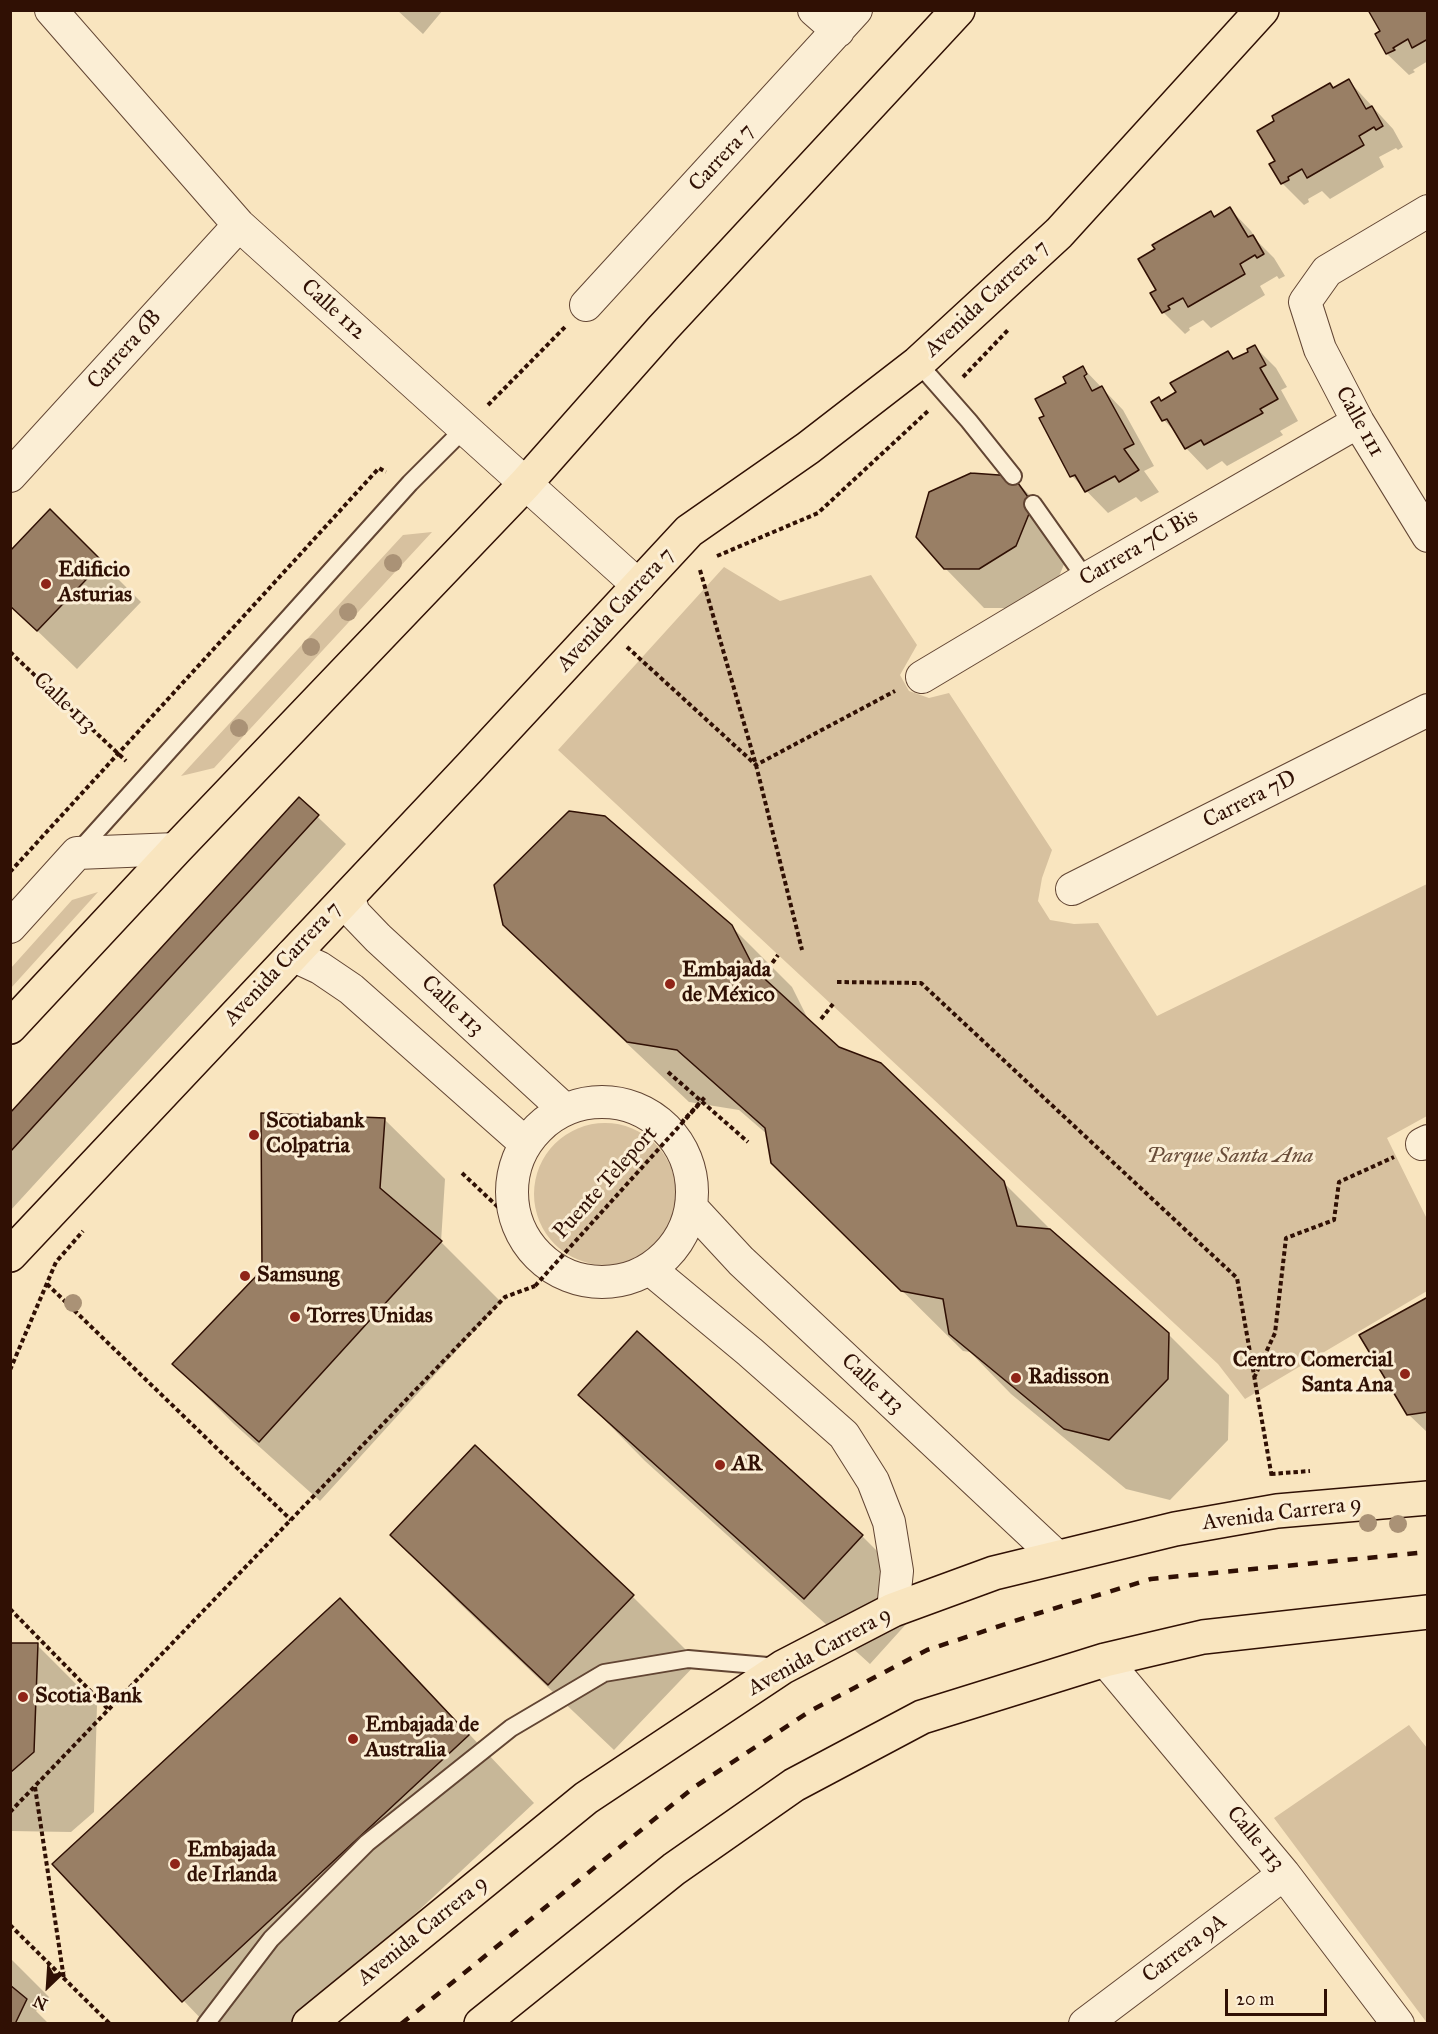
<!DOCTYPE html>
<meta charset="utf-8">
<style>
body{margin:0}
#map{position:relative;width:1438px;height:2034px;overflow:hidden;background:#f9e5bf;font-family:"IM FELL Great Primer",serif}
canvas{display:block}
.frame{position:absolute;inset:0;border:12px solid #301004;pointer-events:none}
.north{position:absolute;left:18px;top:1956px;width:60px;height:60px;-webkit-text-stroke:4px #fbeed5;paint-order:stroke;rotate:205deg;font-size:16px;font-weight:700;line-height:24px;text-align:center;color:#301004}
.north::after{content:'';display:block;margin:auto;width:21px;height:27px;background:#301004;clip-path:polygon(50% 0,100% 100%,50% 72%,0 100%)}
.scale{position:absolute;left:1225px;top:1989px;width:102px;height:27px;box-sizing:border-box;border:3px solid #301004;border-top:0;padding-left:8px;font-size:18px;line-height:21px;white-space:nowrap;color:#301004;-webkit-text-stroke:4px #fbeed5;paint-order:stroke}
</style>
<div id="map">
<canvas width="1438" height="2034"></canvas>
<div class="frame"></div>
<div class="north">N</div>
<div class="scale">20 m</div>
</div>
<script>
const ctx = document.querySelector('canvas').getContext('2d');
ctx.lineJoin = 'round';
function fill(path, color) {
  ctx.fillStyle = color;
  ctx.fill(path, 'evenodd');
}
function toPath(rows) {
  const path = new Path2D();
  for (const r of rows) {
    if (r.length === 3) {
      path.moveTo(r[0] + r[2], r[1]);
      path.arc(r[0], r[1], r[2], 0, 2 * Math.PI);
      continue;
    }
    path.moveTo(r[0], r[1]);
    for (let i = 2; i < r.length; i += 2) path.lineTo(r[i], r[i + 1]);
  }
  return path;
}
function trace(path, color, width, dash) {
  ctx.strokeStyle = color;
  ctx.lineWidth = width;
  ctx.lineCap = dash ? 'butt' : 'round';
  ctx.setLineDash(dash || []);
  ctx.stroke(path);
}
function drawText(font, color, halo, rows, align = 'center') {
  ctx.font = font + ' "IM FELL Great Primer",serif';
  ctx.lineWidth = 6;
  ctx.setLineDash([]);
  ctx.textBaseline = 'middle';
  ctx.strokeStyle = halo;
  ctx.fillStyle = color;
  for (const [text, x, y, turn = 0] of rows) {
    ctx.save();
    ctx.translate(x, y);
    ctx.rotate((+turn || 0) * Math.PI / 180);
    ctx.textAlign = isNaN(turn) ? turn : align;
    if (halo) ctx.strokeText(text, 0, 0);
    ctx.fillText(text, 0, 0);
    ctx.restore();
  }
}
fill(toPath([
 [432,532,214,768,181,776,403,535],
 [724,567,780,601,871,575,917,645,900,675,909,691,929,698,949,693,1052,850,1042,878,1038,901,1050,920,1074,924,1098,923,1157,1016,1427,884,1427,1116,1387,1138,1427,1219,1427,1291,1245,1399,1218,1364,558,750],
 [98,892,11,988,11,968,72,900],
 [605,1194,71],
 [1409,1725,1427,1748,1427,2023,1274,1818]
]), '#d7c19f');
fill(toPath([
 [397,10,443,10,423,34],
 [1428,10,1428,61,1413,70,1415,72,1409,75,1387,54,1377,35],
 [1349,81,1393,129,1403,147,1398,150,1396,148,1379,157,1384,167,1330,199,1322,191,1308,199,1309,202,1304,205,1282,183,1277,161,1334,89],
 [1230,209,1251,231,1258,242,1274,258,1285,276,1279,279,1277,276,1260,286,1265,295,1211,328,1203,320,1189,328,1190,330,1185,334,1163,312,1158,290,1210,213,1215,218],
 [1255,347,1276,368,1287,387,1281,390,1298,421,1280,431,1283,435,1227,466,1222,461,1207,470,1186,448,1178,435,1164,420,1153,402,1162,402,1178,393,1228,353,1235,360,1250,353],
 [1083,368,1123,410,1154,466,1144,471,1159,492,1141,502,1136,497,1108,513,1072,476,1041,419,1046,416,1068,383],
 [1013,478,1052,518,1072,545,1055,586,1019,608,984,608,945,568],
 [50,511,141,602,77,669,25,619],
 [299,799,346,844,10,1211,10,1115],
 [505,925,731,926,792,987,810,1023,838,1048,1003,1182,1064,1243,1168,1334,1229,1395,1228,1440,1170,1500,1126,1489,1011,1394,970,1352,963,1351,772,1162,768,1135,739,1110,689,1102,566,986],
 [384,1119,445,1179,441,1242,501,1302,320,1501,234,1424,174,1364,264,1270],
 [1428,1299,1428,1433,1408,1414],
 [580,1395,862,1536,927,1601,870,1664,645,1461],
 [475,1448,633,1597,698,1662,614,1750,457,1601,392,1535],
 [340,1600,406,1667,534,1803,297,2024,206,2024,183,2000],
 [10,1644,37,1645,97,1705,94,1812,71,1832,10,1831],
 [10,1958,49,1997,36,2011,49,2024,10,2024]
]), '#0003');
const building = toPath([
 [1368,10,1428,10,1428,39,1412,48,1408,39,1393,48,1395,50,1386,54,1375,34,1380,31,1368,10],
 [1349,79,1366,109,1372,106,1383,126,1376,130,1374,127,1359,136,1364,145,1307,178,1302,169,1288,177,1289,180,1281,184,1269,164,1275,161,1257,131,1274,121,1272,116,1330,83,1333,88,1349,79],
 [1230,207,1248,237,1253,235,1264,254,1257,258,1255,255,1240,264,1245,274,1188,307,1183,298,1168,306,1170,309,1162,313,1150,293,1156,290,1138,259,1155,249,1152,245,1211,211,1214,217,1230,207],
 [1255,345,1266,365,1260,368,1278,399,1260,409,1263,413,1204,445,1201,440,1185,449,1167,419,1162,421,1151,402,1159,397,1161,401,1176,392,1170,383,1228,351,1233,359,1248,352,1247,349,1255,345],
 [1083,366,1087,374,1084,376,1092,391,1102,386,1134,444,1124,449,1139,470,1119,482,1115,476,1085,492,1075,475,1070,477,1039,418,1044,416,1035,399,1066,383,1063,377,1083,366],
 [971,473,1013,476,1033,504,1016,546,979,569,944,569,916,537,929,492,971,473],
 [50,509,103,562,37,631,10,606,10,551,50,509],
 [299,797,319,815,10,1152,10,1113,299,797],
 [569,811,605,816,732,925,755,970,839,1047,881,1063,1004,1181,1017,1226,1050,1229,1169,1333,1168,1379,1109,1440,1064,1429,949,1334,943,1299,901,1291,771,1163,765,1128,677,1050,627,1042,503,925,494,885,569,811],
 [261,1113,385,1118,380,1188,442,1241,259,1442,172,1364,262,1270,261,1113],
 [1428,1297,1428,1412,1407,1415,1359,1335,1428,1297],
 [637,1331,863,1535,804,1599,578,1395,637,1331],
 [475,1445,634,1595,548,1685,390,1535,475,1445],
 [340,1598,469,1735,182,2002,52,1864,340,1598],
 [10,1643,38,1643,34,1752,11,1772,10,1643],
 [10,1985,27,1999,15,2024,10,2024,10,1985]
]);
fill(building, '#997f65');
trace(building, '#301004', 1.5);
const lane = toPath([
 [918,363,969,421,1013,476],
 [1033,504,1086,579],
 [77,853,410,483,464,429],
 [206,2024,271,1939,367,1843,511,1728,604,1673,688,1659,779,1667]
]);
const street = toPath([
 [51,10,239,225,639,586],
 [814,10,838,31],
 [1428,211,1327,271,1305,302,1320,349,1358,422,1428,536],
 [586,305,856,10],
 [10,476,239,225],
 [922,677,1086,579,1358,422],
 [1072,889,1428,710],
 [348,896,354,913,378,938,564,1109],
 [10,927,77,853,176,849],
 [292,955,320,968,351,989,525,1143],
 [602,1192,90],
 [1422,1144,1428,1141],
 [691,1207,741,1261,1057,1557],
 [650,1269,750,1352,844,1435,873,1481,889,1522,897,1571,893,1610],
 [1105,1660,1284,1874,1398,2024],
 [1085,2024,1284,1874]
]);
const primary = toPath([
 [10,1027,176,849,525,484,663,328,958,10],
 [10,1255,470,767,689,531,808,448,918,363,1059,233,1262,10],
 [309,2024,586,1798,783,1667,893,1610,994,1573,1175,1529,1277,1511,1428,1498],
 [481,2024,674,1869,794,1785,922,1717,1105,1660,1203,1637,1428,1612]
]);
trace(lane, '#624533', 20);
trace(street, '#624533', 34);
trace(primary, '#301004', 36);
trace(toPath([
 [963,377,1008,330],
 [488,405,565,327],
 [717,556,818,513,928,411],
 [700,570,756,765,802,950],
 [627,647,756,765,895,691],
 [10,652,126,761],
 [10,872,379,468,386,472],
 [768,969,778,955],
 [837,982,921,983,1237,1278,1272,1478],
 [821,1019,833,1004],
 [671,1134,706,1096],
 [462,1173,517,1225],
 [47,1284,291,1520],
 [10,1370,56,1262,83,1231],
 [1254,1378,1275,1333,1286,1238,1334,1220,1339,1182,1394,1157],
 [1271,1474,1310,1471],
 [10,1609,109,1710],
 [35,1787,64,1979],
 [10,1812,505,1297,535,1286],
 [10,1925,110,2024]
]), '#301004', 4, [4.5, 3]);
trace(lane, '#fbeed5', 16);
trace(street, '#fbeed5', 32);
trace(primary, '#f9e5bf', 33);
trace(toPath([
 [401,2024,693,1788,810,1711,927,1650,1036,1614,1151,1579,1428,1552]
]), '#301004', 4.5, [10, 10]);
trace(toPath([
 [668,1072,748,1142],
 [535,1286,701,1102]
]), '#301004', 4, [4.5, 3]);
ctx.fillStyle = '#aa9276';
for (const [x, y] of [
 [393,563],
 [348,612],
 [311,647],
 [239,728],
 [73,1303],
 [1368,1523],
 [1398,1524]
]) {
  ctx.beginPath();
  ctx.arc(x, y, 9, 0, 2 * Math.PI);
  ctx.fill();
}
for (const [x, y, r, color] of [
 [46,584,6,"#8f2418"],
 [670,984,6,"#8f2418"],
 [254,1135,6,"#8f2418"],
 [245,1276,6,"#8f2418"],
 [295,1317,6,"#8f2418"],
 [1405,1374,6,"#8f2418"],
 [1016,1378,6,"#8f2418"],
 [720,1465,6,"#8f2418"],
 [23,1697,6,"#8f2418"],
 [353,1739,6,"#8f2418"],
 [175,1864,6,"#8f2418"]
]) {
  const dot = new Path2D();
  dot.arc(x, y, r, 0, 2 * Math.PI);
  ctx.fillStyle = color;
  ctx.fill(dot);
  trace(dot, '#fbeed5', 2);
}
drawText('22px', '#301004', '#fbeed5', [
 ["Carrera 7",722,158,-47],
 ["Avenida Carrera 7",987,299,-43],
 ["Calle 112",333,310,42],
 ["Carrera 6B",125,350,-48],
 ["Calle 111",1359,422,61],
 ["Carrera 7C Bis",1139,548,-30],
 ["Avenida Carrera 7",616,610,-47],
 ["Calle 113",64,703,43],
 ["Carrera 7D",1250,800,-27],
 ["Avenida Carrera 7",283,964,-47],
 ["Calle 113",452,1006,43],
 ["Puente Teleport",606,1183,-48],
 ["Calle 113",872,1384,43],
 ["Avenida Carrera 9",1282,1514,-7],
 ["Avenida Carrera 9",820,1652,-29],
 ["Calle 113",1255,1839,50],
 ["Avenida Carrera 9",423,1931,-39],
 ["Carrera 9A",1185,1949,-37]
]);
drawText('bold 22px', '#301004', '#fbeed5', [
 ["Edificio",58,571],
 ["Asturias",58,596],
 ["Embajada",682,971],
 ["de México",682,996],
 ["Scotiabank",266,1122],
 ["Colpatria",266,1147],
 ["Samsung",257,1276],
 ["Torres Unidas",307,1317],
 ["Centro Comercial",1393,1361,"right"],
 ["Santa Ana",1393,1386,"right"],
 ["Radisson",1028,1378],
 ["AR",732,1465],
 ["Scotia Bank",35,1697],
 ["Embajada de",365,1726],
 ["Australia",365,1751],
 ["Embajada",187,1851],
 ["de Irlanda",187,1876]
], 'left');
drawText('italic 22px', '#6a4e3a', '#fbeed5', [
 ["Parque Santa Ana",1230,1157]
]);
</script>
